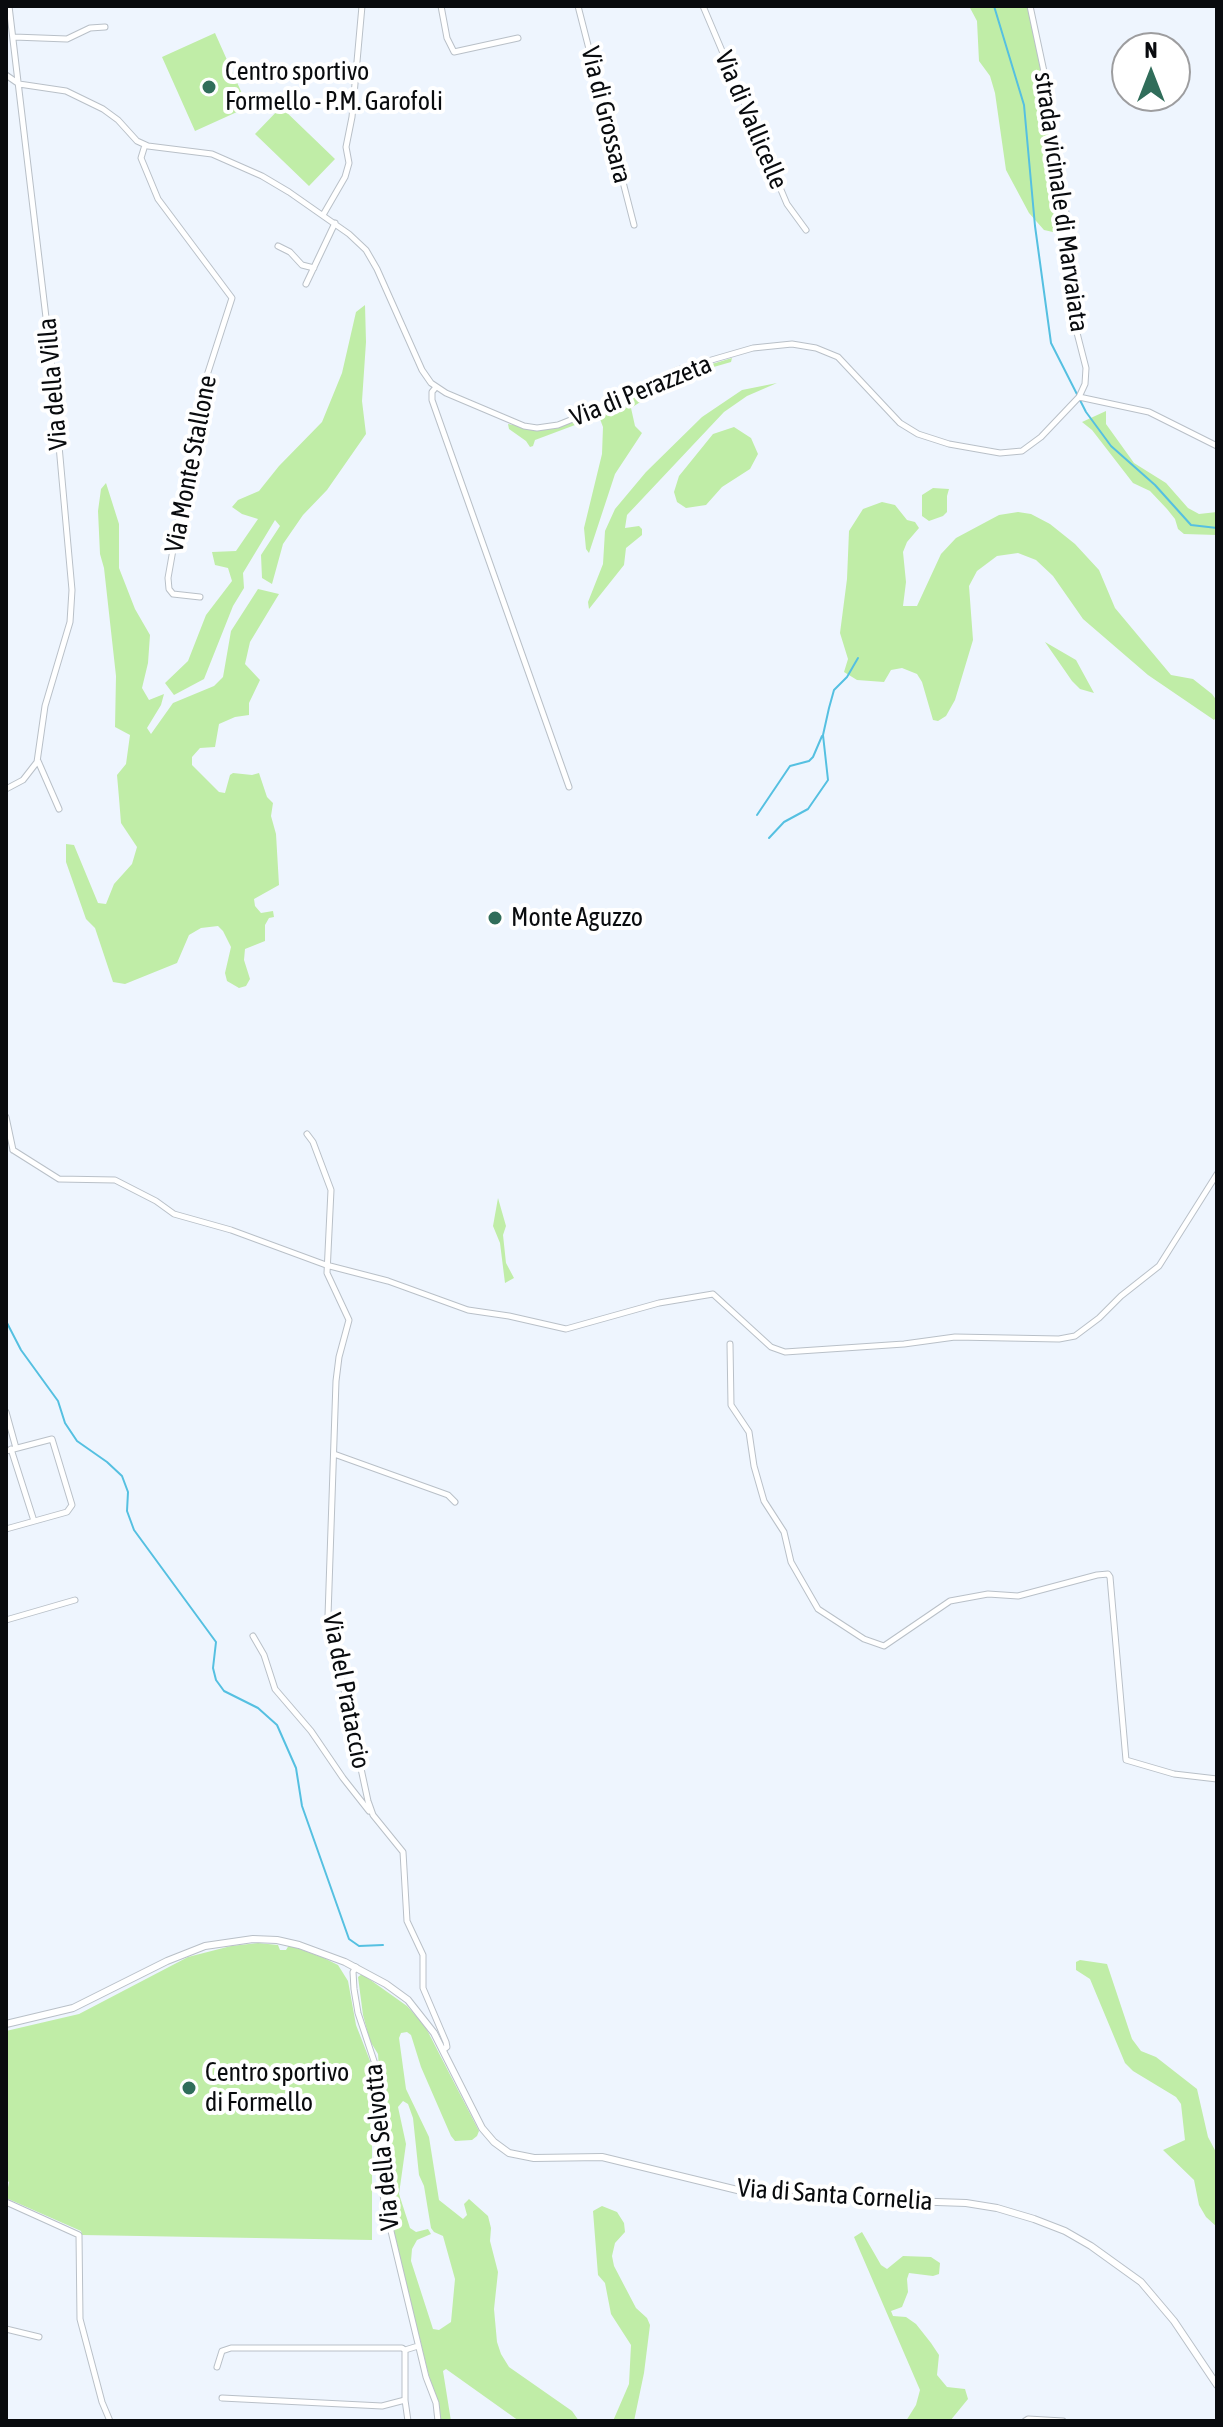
<!DOCTYPE html>
<style>
body{margin:0}
#map{position:relative;width:1223px;height:2427px;overflow:hidden;background:#eef5fe;font-family:"Asap Condensed",sans-serif}
canvas{display:block}
.frame{position:absolute;inset:0;border:8px solid #090b0e;pointer-events:none}
.north{position:absolute;left:1111px;top:32px;width:80px;height:80px;box-sizing:border-box;background:#fff;border:2px solid #9d9d9f;border-radius:50%;rotate:0deg;font-size:22px;font-weight:700;line-height:32px;text-align:center;color:#090b0e}
.north::after{content:'';display:block;margin:auto;width:28px;height:36px;background:#306d5a;clip-path:polygon(50% 0,100% 100%,50% 72%,0 100%)}
</style>
<div id="map">
<canvas width="1223" height="2427"></canvas>
<div class="frame"></div>
<div class="north">N</div>
</div>
<script>
const ctx = document.querySelector('canvas').getContext('2d');
ctx.lineJoin = 'round';
function fill(path, color) {
  ctx.fillStyle = color;
  ctx.fill(path, 'evenodd');
}
function toPath(rows) {
  const path = new Path2D();
  for (const r of rows) {
    path.moveTo(r[0], r[1]);
    for (let i = 2; i < r.length; i += 2) path.lineTo(r[i], r[i + 1]);
  }
  return path;
}
function trace(path, color, width, dash) {
  ctx.strokeStyle = color;
  ctx.lineWidth = width;
  ctx.lineCap = dash ? 'butt' : 'round';
  ctx.setLineDash(dash || []);
  ctx.stroke(path);
}
function drawText(font, color, halo, rows, align = 'center') {
  ctx.font = font + ' "Asap Condensed",sans-serif';
  ctx.lineWidth = 8;
  ctx.setLineDash([]);
  ctx.textBaseline = 'middle';
  ctx.strokeStyle = halo;
  ctx.fillStyle = color;
  for (const [text, x, y, turn = 0] of rows) {
    ctx.save();
    ctx.translate(x, y);
    ctx.rotate((+turn || 0) * Math.PI / 180);
    ctx.textAlign = isNaN(turn) ? turn : align;
    if (halo) ctx.strokeText(text, 0, 0);
    ctx.fillText(text, 0, 0);
    ctx.restore();
  }
}
fill(toPath([
 [969,6,1030,6,1052,133,1062,234,1044,230,1029,213,1006,170,995,93,990,76,979,61,977,21],
 [215,33,248,107,195,131,162,57],
 [281,107,335,159,309,186,255,134],
 [365,305,366,342,362,401,366,434,327,490,303,515,283,544,272,584,262,578,261,555,280,526,275,520,243,573,244,588,233,606,204,679,174,695,165,683,188,661,206,615,232,581,228,568,215,565,212,552,236,551,258,519,242,514,232,507,238,500,259,491,279,466,322,422,342,373,356,312],
 [732,358,731,362,679,377,631,408,635,426,642,433,615,474,589,553,586,549,584,528,602,454,603,427,600,419,591,419,535,440,533,446,530,447,526,441,509,429,508,424,541,430,675,375],
 [777,383,747,396,724,412,627,515,625,528,639,526,642,529,642,535,626,548,624,565,589,609,588,602,603,564,605,531,615,509,646,472,702,417,742,390],
 [1106,411,1106,424,1134,463,1166,483,1188,508,1199,514,1217,512,1217,535,1184,534,1178,529,1175,519,1167,509,1150,491,1133,483,1092,430,1082,422],
 [734,427,751,438,758,454,750,469,722,487,706,505,686,508,677,502,674,492,679,476,713,434],
 [106,483,119,524,119,568,135,609,150,635,148,663,142,688,149,700,164,694,161,705,147,728,151,734,173,703,214,686,223,677,231,631,258,589,279,594,250,642,245,664,260,680,249,703,249,715,235,717,219,724,215,747,200,748,192,757,192,765,219,792,225,793,230,775,233,773,252,775,259,773,267,797,273,803,271,816,276,834,279,885,254,899,255,906,261,913,273,911,274,917,269,918,265,925,265,941,245,949,244,960,250,979,246,986,239,988,227,981,225,973,231,947,223,931,218,926,201,928,189,935,177,963,125,984,113,982,95,928,86,919,66,862,66,844,74,845,98,903,106,904,114,884,132,864,137,847,121,823,119,798,117,775,126,764,130,735,115,727,116,676,104,568,100,554,98,511,101,489],
 [933,488,949,489,947,496,947,512,943,516,929,521,922,516,922,495],
 [882,502,895,505,907,520,915,522,919,528,907,542,903,552,906,582,903,606,917,606,941,554,956,538,999,515,1018,512,1031,514,1050,524,1075,544,1099,570,1115,608,1171,675,1193,679,1212,694,1217,701,1217,716,1214,720,1148,675,1083,619,1053,576,1036,560,1018,553,997,556,977,571,969,586,973,640,955,700,946,716,938,721,933,720,922,682,917,674,902,668,891,670,884,682,857,680,844,672,848,659,840,633,847,579,849,531,863,509],
 [1045,642,1076,660,1094,693,1080,689,1072,681],
 [498,1198,506,1226,503,1235,506,1263,514,1278,505,1283,500,1243,493,1226],
 [258,1943,278,1945,280,1950,286,1950,289,1945,324,1958,338,1965,348,1981,356,2025,372,2066,372,2240,82,2235,81,2231,6,2198,9,2182,6,2180,6,2031,79,2014,188,1957,231,1946],
 [1080,1960,1107,1964,1132,2039,1141,2051,1156,2057,1197,2089,1208,2137,1217,2154,1217,2227,1206,2217,1199,2205,1194,2180,1163,2150,1185,2140,1181,2104,1176,2097,1133,2071,1125,2063,1090,1979,1076,1970,1076,1962],
 [362,1974,407,2006,425,2026,479,2131,477,2136,472,2140,455,2141,451,2136,421,2067,411,2035,407,2032,401,2033,399,2038,406,2089,429,2137,439,2200,463,2219,467,2215,464,2204,469,2199,488,2216,491,2228,490,2241,498,2272,494,2309,497,2342,501,2354,509,2367,572,2411,579,2421,519,2421,446,2369,443,2371,451,2421,440,2421,384,2193,390,2145,383,2121,378,2054,370,2041,363,2015,358,1977],
 [403,2101,408,2104,413,2118,419,2175,424,2186,431,2228,434,2232,443,2236,455,2279,451,2322,439,2330,433,2329,411,2261,412,2249,417,2240,431,2234,428,2229,416,2232,410,2228,399,2194,406,2144,398,2107],
 [602,2206,617,2212,624,2223,625,2232,615,2243,612,2256,614,2266,636,2308,647,2318,650,2325,644,2373,634,2421,613,2421,629,2384,631,2345,611,2314,605,2283,598,2275,593,2211],
 [862,2232,881,2265,887,2269,903,2256,931,2257,940,2263,939,2274,933,2276,909,2273,907,2279,908,2292,902,2307,891,2311,893,2316,906,2317,916,2324,931,2343,939,2355,937,2375,947,2387,965,2389,968,2399,950,2421,906,2421,916,2405,920,2390,854,2237]
]), '#c0eda7');
trace(toPath([
 [994,6,1024,105,1035,226,1051,343,1086,412,1111,446,1155,485,1191,525,1217,528],
 [757,815,790,766,809,761,813,757,822,736],
 [769,838,784,822,808,809,828,780,823,735,829,708,834,690,847,677,858,658],
 [6,1321,21,1350,58,1401,65,1423,77,1441,107,1462,122,1476,128,1492,127,1511,134,1530,216,1642,213,1668,216,1680,224,1691,258,1708,277,1725,296,1768,302,1806,349,1939,359,1946,383,1945]
]), '#55c0e1', 2);
const minor = toPath([
 [441,6,447,38,454,52,518,38],
 [578,6,634,225],
 [703,6,787,204,806,230],
 [1030,6,1046,81,1058,172,1071,238,1076,329,1086,368,1085,384,1079,397],
 [14,37,67,39,90,28,105,27],
 [6,75,19,84,66,91,103,109,118,120,137,141,148,146,212,154,262,176,289,192,349,234,366,250,377,269,422,370,431,383,446,393,524,426,537,428,558,425,625,398,677,370,753,348,792,344,816,348,838,357,900,423,918,434,949,444,1000,453,1022,451,1041,437,1079,397,1149,412,1217,446],
 [145,145,141,158,158,199,232,298,200,397,168,578,169,589,173,594,200,597],
 [323,215,345,177,349,163,346,147,352,117,362,6],
 [278,246,290,252,302,265,314,268],
 [306,284,335,223],
 [436,387,432,392,432,400,569,787],
 [38,761,59,809],
 [6,789,23,780,37,762,45,706,70,622,72,590,52,368,9,6],
 [6,1117,13,1150],
 [307,1134,313,1142,331,1190,327,1273,349,1320,339,1357,336,1381,328,1616,368,1801,373,1815,403,1852,407,1921,423,1955,423,1988,446,2042,447,2047,443,2050],
 [13,1150,59,1179,115,1180,156,1201,174,1214,231,1230,326,1265,388,1281,468,1310,509,1316,566,1329,659,1303,713,1294,771,1347,785,1352,904,1344,955,1337,1059,1339,1075,1336,1099,1318,1121,1296,1159,1266,1217,1174],
 [730,1344,731,1405,749,1432,754,1466,764,1501,784,1532,791,1562,818,1609,864,1639,884,1646,950,1601,988,1594,1018,1596,1097,1575,1108,1574,1110,1577,1126,1760,1174,1774,1217,1779],
 [6,1412,16,1448],
 [11,1449,34,1521],
 [6,1451,52,1439,72,1505,67,1512,6,1529],
 [334,1454,448,1495,455,1502],
 [6,1620,75,1600],
 [253,1636,264,1655,275,1689,311,1731,343,1778,369,1811],
 [356,1967,353,1972,354,1989,358,2013,378,2073,379,2119,386,2151,381,2177,384,2202,426,2377,436,2403,438,2421],
 [6,2202,79,2235,80,2319,102,2402,110,2421],
 [6,2329,39,2337],
 [405,2350,405,2400,408,2421],
 [217,2367,222,2351,231,2348,402,2348,405,2350,418,2346],
 [222,2398,382,2406,405,2400],
 [1025,2421,1028,2419,1063,2421]
]);
const tertiary = toPath([
 [6,2024,73,2008,167,1961,205,1946,253,1939,277,1940,299,1945,345,1962,386,1984,408,2000,434,2033,482,2128,494,2142,509,2153,534,2158,602,2157,762,2196,966,2203,997,2208,1034,2219,1065,2231,1091,2246,1141,2282,1174,2321,1217,2385]
]);
trace(minor, '#b9c0c8', 7);
trace(tertiary, '#b9c0c8', 8);
trace(minor, '#fff', 5);
trace(tertiary, '#fff', 6);
for (const [x, y, r, color] of [
 [209,87,8,"#306d5a"],
 [495,918,8,"#306d5a"],
 [189,2088,8,"#306d5a"]
]) {
  const dot = new Path2D();
  dot.arc(x, y, r, 0, 2 * Math.PI);
  ctx.fillStyle = color;
  ctx.fill(dot);
  trace(dot, '#fff', 3);
}
drawText('26px', '#090b0e', '#fff', [
 ["Centro sportivo",225,72],
 ["Formello - P.M. Garofoli",225,102],
 ["Monte Aguzzo",511,918],
 ["Centro sportivo",205,2073],
 ["di Formello",205,2103]
], 'left');
drawText('26px', '#090b0e', '#fff', [
 ["Via di Grossara",606,115,76],
 ["Via di Vallicelle",751,120,67],
 ["strada vicinale di Marvaiata",1061,202,82],
 ["Via della Villa",53,384,-95],
 ["Via di Perazzeta",641,391,-22],
 ["Via Monte Stallone",191,464,-79],
 ["Via del Prataccio",346,1691,79],
 ["Via della Selvotta",382,2147,-96],
 ["Via di Santa Cornelia",835,2195,4]
]);
</script>
